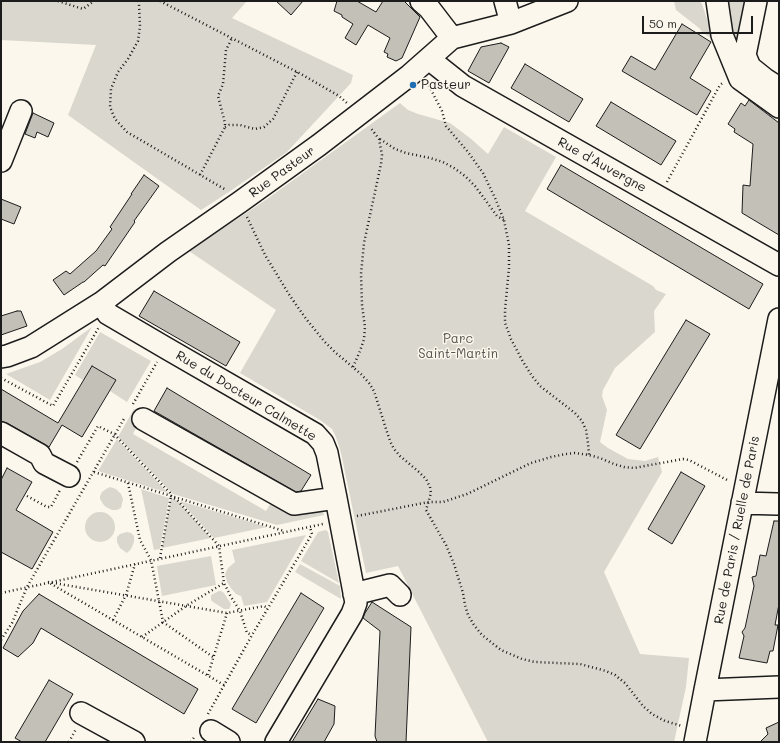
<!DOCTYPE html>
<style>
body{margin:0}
#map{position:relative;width:780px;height:743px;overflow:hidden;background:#fbf7ec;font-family:Mali,sans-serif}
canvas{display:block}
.frame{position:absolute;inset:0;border:2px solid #1c1c1c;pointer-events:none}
.scale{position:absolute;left:642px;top:16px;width:111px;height:18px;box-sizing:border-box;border:2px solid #1c1c1c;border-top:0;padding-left:5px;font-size:12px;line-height:14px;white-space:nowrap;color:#1c1c1c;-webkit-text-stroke:3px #fbf7ec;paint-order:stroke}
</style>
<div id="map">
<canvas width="780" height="743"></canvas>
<div class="frame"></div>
<div class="scale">50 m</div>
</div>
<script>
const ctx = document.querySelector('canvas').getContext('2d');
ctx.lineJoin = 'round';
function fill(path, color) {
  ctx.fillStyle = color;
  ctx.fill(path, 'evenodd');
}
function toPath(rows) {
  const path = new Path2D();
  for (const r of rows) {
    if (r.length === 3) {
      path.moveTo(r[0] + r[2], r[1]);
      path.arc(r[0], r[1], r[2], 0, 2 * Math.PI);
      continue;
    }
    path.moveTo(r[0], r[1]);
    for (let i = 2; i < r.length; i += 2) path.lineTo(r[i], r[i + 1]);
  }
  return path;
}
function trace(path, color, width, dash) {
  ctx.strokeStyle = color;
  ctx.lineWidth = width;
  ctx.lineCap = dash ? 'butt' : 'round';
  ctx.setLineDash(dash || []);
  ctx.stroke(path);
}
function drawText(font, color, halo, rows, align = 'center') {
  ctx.font = font + ' Mali,sans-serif';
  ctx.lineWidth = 3;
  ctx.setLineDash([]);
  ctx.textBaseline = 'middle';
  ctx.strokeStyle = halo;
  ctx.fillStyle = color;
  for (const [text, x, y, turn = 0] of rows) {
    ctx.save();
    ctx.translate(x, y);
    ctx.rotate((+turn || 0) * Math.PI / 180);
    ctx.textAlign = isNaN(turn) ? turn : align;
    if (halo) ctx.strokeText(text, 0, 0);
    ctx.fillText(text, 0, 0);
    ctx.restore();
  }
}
fill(toPath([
 [1,1,247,1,232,18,353,75,351,83,287,152,229,192,201,210,68,115,96,45,1,40],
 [674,1,700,1,702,4,714,40,703,33,699,28,676,10],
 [726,1,745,1,747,5,746,76,723,4],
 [400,103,408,110,418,114,450,123,470,138,488,154,504,127,556,157,525,211,653,286,656,290,666,294,654,311,655,332,615,368,603,390,602,396,607,410,600,442,608,448,628,459,645,461,658,457,662,472,604,572,640,654,689,658,686,687,674,742,488,742,398,566,366,573,341,453,336,437,332,429,320,420,240,373,276,310,189,251,267,199],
 [92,327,50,400,6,374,40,362,62,349],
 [100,332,151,361,127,402,110,391,116,380,92,366,83,380,75,375],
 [134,409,143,414,133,434,266,511,272,501,322,505,324,515,277,525,173,494,118,437],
 [117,439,168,493,98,471],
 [110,487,116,489,121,494,123,499,121,508,117,510,112,510,106,507,103,504,100,499,100,496,102,492,106,489],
 [141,489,169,498,160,549,154,550],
 [171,498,178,501,211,538,162,548],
 [180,501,267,527,214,538],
 [100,527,15],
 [326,530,328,532,339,583,301,561,318,532],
 [127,532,131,533,134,536,134,542,131,549,127,553,120,548,117,542,117,537,120,534],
 [306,535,267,602,244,606,241,596,236,594,231,588,227,582,225,574,228,568,235,562,232,550],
 [211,556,216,585,162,596,157,566],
 [300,564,340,586,341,599,295,572],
 [219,591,221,591,224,593,231,604,230,607,229,609,224,609,213,602,211,600,211,595]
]), '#dad7ce');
const building = toPath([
 [276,1,303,1,291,15,276,1],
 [337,1,357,1,376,12,383,1,404,1,420,17,402,58,396,61,387,57,388,54,384,52,390,38,368,25,356,45,345,38,353,24,342,17,342,15,334,11,337,1],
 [682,24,711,42,690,78,711,91,697,115,622,71,631,56,655,70,682,24],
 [501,43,509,47,489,83,468,71,481,47,501,43],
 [525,64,583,99,569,122,511,88,525,64],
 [749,100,779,123,779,235,742,213,743,185,750,186,753,144,734,132,735,129,728,124,741,103,745,106,749,100],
 [611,102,676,141,661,165,596,126,611,102],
 [33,113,54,123,48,137,37,132,35,138,25,134,33,113],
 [561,165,763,284,749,309,547,189,561,165],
 [144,175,159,186,134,221,135,222,105,266,103,265,84,282,83,282,64,295,53,280,66,271,70,274,96,251,112,229,110,227,132,194,131,194,144,175],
 [1,199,21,207,14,224,1,219,1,199],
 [154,291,240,342,226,366,139,316,154,291],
 [17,311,21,311,27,326,1,335,1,316,17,311],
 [686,320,710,334,640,449,616,435,686,320],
 [92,366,116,380,82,437,62,425,49,447,46,445,7,423,1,421,1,389,58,423,92,366],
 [167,388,311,475,301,491,296,492,154,411,167,388],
 [7,468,32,482,16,510,53,532,32,569,1,552,1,480,7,468],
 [681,472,705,486,672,544,648,529,681,472],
 [774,521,779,521,779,604,775,625,778,625,773,651,770,651,767,663,739,658,744,636,742,632,745,628,754,586,752,577,756,576,760,555,766,556,774,521],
 [301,593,324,608,256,723,232,709,301,593],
 [39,594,198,689,184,714,41,628,33,643,18,657,3,648,23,611,39,594],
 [372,602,411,627,406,742,377,742,375,736,380,631,363,618,365,613,372,602],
 [49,680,73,694,45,742,22,742,15,738,49,680],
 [318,699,335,706,334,724,324,742,292,742,318,699],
 [779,722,779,742,760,742,768,734,766,728,779,722]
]);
fill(building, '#c3c0b8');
trace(building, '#1c1c1c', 1);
const minor = toPath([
 [421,1,429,8,452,38],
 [505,1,511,23],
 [717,1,722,35,740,79,779,107],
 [756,1,745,55,750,67,765,79,779,88],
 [429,59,463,86,779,265],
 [1,161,21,111],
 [101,303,108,314,166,348,315,434,323,443,327,453,336,498,356,603,352,614,276,742],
 [1,357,7,356,31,347,101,303,168,252,240,202,319,145,410,75,452,38,511,23,567,1],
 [143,419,294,504,336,498],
 [1,433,40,455,44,463,69,476],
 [742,503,777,504],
 [354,594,390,585,400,595],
 [705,690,779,687],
 [81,713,134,742],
 [211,731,229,742],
 [695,742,705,690,779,319]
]);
trace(minor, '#1c1c1c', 24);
trace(toPath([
 [58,1,83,9,94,1],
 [138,1,139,4,140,26,138,41,128,59,118,72,111,89,110,107,115,119,127,132,226,190],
 [160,1,301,74,339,96,347,103],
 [427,82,442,111,446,126,468,152,483,173,495,198,504,220,509,245,509,268,505,310,505,323,511,339,522,360,532,376,540,386,575,413,582,421,586,430,588,443,589,455],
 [225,127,229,125,240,125,255,129,264,127,273,119,297,72],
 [380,139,395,149,406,153,430,158,443,162,454,168,465,176,475,186,497,216,504,220],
 [200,175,225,127,225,123,218,96,223,84,226,50,232,38],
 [667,182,720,85,724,82],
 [247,217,265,255,290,296,307,320,324,341,336,353,361,374,369,383,374,391,386,429,390,441,394,449,400,456,419,472,426,479,430,487,431,493,426,510,446,545,454,564,463,593,465,605,468,615,474,625,482,635,501,650,522,659,535,662,580,664,606,671,615,675,625,683,643,706,652,714,665,721,682,726],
 [353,367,360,351,364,339,365,327,362,305,361,274,364,243,381,164,382,155,379,139,370,127],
 [1,378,53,406,99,327],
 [133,404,157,362],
 [77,462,98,426,114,434,170,493,171,496,178,501,219,546,224,583,231,597,240,611,247,633,252,635],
 [94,472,284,531],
 [128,483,140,540,151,560,159,601,163,622,213,657],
 [27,496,47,507,51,507,60,490],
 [357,516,429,502,443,502,467,494,531,463,551,457,566,454,575,453,589,455,600,458,614,464,624,467,634,468,683,459,689,460,729,481],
 [160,558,171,496],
 [1,593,323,524],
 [113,620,126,595,135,564],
 [142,637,186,606,224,583],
 [1,640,12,623,27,587,125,417],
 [208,675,227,613],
 [224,685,48,582,227,613,264,606,268,608],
 [208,714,252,635,312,534,310,527],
 [69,742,76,729],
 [191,742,195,736]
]), '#1c1c1c', 2.5, [1, 3]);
trace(minor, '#fbf7ec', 21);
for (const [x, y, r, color] of [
 [413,85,4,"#1f6fb2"]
]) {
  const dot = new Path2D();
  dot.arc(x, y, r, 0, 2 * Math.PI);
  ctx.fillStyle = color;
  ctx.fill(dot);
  trace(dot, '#fbf7ec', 1.5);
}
drawText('13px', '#1c1c1c', '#fbf7ec', [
 ["Pasteur",421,85]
], 'left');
drawText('13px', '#1c1c1c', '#fbf7ec', [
 ["Rue d'Auvergne",602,165,29],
 ["Rue Pasteur",282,172,-36],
 ["Rue du Docteur Calmette",246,396,31],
 ["Rue de Paris / Ruelle de Paris",737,530,-79]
]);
drawText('13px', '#555451', '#fbf7ec', [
 ["Parc",458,339],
 ["Saint-Martin",458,354]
]);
</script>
